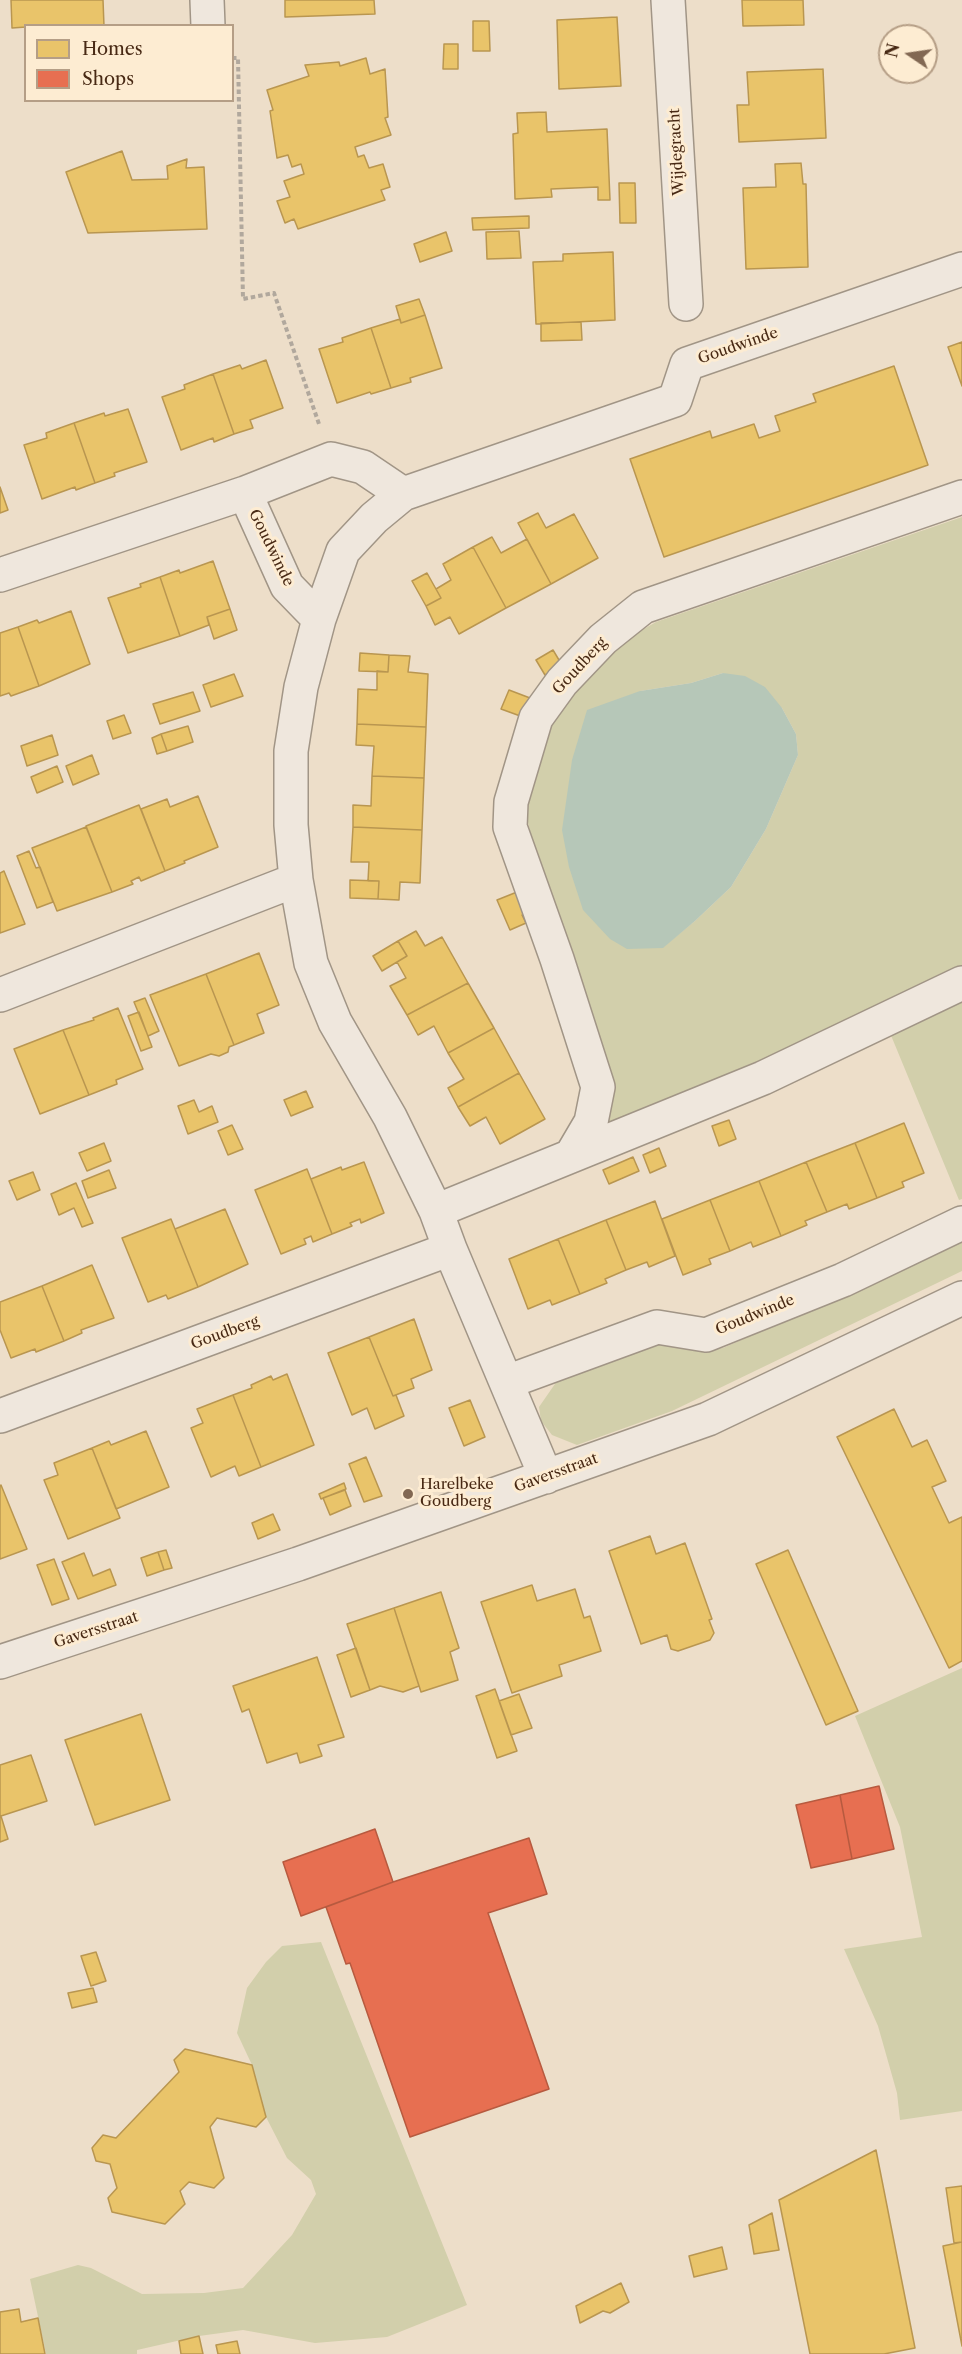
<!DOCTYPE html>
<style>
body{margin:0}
#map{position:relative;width:962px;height:2354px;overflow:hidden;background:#eddec9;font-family:"Libre Caslon Text",serif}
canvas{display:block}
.legend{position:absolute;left:24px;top:24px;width:210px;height:78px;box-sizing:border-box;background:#fdecd2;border:2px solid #b59e86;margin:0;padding:8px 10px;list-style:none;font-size:18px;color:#482914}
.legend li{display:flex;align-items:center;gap:12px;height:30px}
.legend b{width:30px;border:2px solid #b59e86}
.north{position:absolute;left:878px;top:24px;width:60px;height:60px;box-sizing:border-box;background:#fdecd2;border:2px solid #b59e86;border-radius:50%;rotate:283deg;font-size:16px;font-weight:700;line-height:24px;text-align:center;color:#482914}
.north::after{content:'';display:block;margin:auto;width:21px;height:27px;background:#826853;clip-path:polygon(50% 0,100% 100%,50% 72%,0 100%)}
</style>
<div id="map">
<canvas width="962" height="2354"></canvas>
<ul class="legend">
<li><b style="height:16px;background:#e9c46a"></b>Homes</li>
<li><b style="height:16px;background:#e76f51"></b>Shops</li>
</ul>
<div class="north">N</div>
</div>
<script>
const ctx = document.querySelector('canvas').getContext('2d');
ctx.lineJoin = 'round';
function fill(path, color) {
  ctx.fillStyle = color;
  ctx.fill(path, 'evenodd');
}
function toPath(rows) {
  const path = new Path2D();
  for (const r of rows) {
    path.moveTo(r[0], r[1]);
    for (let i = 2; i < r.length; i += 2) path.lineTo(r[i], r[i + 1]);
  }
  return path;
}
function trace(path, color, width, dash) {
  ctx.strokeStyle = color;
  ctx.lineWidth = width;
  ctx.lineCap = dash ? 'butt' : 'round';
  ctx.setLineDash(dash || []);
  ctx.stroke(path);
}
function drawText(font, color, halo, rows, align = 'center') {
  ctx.font = font + ' "Libre Caslon Text",serif';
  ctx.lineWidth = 6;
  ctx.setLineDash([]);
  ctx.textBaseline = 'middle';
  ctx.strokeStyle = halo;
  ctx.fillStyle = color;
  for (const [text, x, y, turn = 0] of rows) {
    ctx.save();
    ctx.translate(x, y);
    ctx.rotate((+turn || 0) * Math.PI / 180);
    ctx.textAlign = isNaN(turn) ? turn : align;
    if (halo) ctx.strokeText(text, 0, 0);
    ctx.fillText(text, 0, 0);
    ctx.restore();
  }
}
fill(toPath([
 [962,517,962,970,819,1038,602,1129,524,806,555,706,625,640,656,622],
 [723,673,782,708,796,734,798,755,766,829,731,887,695,921,663,947,640,691,691,683],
 [962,999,962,1199,959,1200,890,1033],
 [962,1241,962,1271,672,1411,577,1445,552,1435,541,1421,539,1407,557,1381,663,1340,699,1351,723,1348,904,1269],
 [962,1668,962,2111,900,2120,897,2093,878,2026,844,1949,922,1937,900,1827,855,1716],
 [321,1942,467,2305,387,2337,315,2343,243,2330,199,2336,137,2350,137,2354,46,2354,30,2279,78,2265,91,2268,142,2294,204,2293,243,2288,292,2235,316,2194,311,2180,287,2158,266,2117,252,2065,237,2033,247,1988,266,1962,282,1946]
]), '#d2cfab');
fill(toPath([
 [723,673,745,676,765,687,782,708,796,734,798,755,766,829,731,887,695,921,663,948,627,949,610,939,583,910,569,867,562,830,572,760,587,710,640,691,691,683]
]), '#b6c7b8');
const homes = toPath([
 [11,0,103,0,104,26,26,26,26,27,12,28,11,0],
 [285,0,374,0,375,14,285,17,285,0],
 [742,0,803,0,804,25,743,26,742,0],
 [617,17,621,86,559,89,557,20,617,17],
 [473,21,489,21,490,51,473,51,473,21],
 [444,44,458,44,458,69,443,69,444,44],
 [366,58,370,74,385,69,388,117,385,118,391,135,355,147,358,157,364,155,369,168,383,164,390,187,381,190,385,200,298,229,294,219,285,223,277,201,290,197,284,181,304,174,301,164,292,167,288,155,277,158,270,111,273,110,267,90,309,76,305,65,339,62,340,66,366,58],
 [823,69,826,138,739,142,737,105,749,105,747,72,823,69],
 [546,112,547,132,607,129,610,200,598,200,598,187,551,189,552,197,515,199,513,134,518,133,517,113,546,112],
 [122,151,132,180,168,179,167,166,187,159,186,168,204,167,207,229,88,233,66,172,122,151],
 [801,163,803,184,806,184,808,267,746,269,743,188,776,187,775,164,801,163],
 [619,183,635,183,636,223,620,223,619,183],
 [529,216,529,228,473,230,472,218,529,216],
 [519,231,521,258,487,259,486,232,519,231],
 [446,232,452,251,420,262,414,244,446,232],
 [613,252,615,320,536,324,533,262,563,261,563,254,613,252],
 [419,299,425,315,401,323,396,306,419,299],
 [425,315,442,368,410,378,411,382,391,388,371,328,400,319,401,323,425,315],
 [581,322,582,340,541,341,541,323,581,322],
 [371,328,391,388,371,394,370,392,337,403,319,349,343,342,342,338,371,328],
 [962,342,962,386,948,347,962,342],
 [266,360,283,408,250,420,253,428,234,434,213,374,240,365,242,369,266,360],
 [894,366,928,465,664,557,630,459,710,431,712,438,754,424,759,438,780,431,775,416,816,402,813,394,894,366],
 [213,374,234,434,214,442,213,438,181,450,162,397,185,389,184,385,213,374],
 [128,409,147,462,114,473,115,476,95,483,74,423,104,413,105,416,128,409],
 [74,423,95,483,76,490,75,487,42,499,24,445,47,438,46,433,74,423],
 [0,487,8,510,0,513,0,487],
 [538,513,546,528,574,514,598,558,551,584,518,523,538,513],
 [492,537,501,553,527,539,551,584,506,608,473,547,492,537],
 [473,547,506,608,459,634,450,617,435,625,426,606,441,598,436,589,451,580,443,564,473,547],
 [213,561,230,609,207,617,209,625,180,636,160,577,179,570,180,573,213,561],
 [427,573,441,598,426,606,412,581,427,573],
 [160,577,180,636,128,653,108,598,141,587,140,584,160,577],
 [230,609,237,630,214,639,207,617,230,609],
 [71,611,90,664,39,686,18,627,37,620,39,623,71,611],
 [18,627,39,686,11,696,9,693,0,696,0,633,18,627],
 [553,650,562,665,545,675,536,660,553,650],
 [360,653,389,655,388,672,359,671,360,653],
 [389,655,410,656,408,672,428,674,426,727,357,724,358,689,377,690,377,671,388,672,389,655],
 [234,674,243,696,211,707,203,685,234,674],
 [509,690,530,698,523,717,501,709,509,690],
 [193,692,200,711,160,724,153,704,193,692],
 [124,715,131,733,113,739,107,721,124,715],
 [357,724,426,727,424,778,372,776,374,746,356,745,357,724],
 [188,726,193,742,167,751,161,734,188,726],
 [161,734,167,751,157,754,152,738,161,734],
 [52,735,58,755,27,766,21,746,52,735],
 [92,755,99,774,73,785,66,766,92,755],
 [57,766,63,782,37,793,31,777,57,766],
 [372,776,424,778,422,830,353,827,353,805,371,806,372,776],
 [198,796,218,847,184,861,185,863,165,871,141,809,167,799,170,807,198,796],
 [139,805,165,871,141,881,139,877,131,881,133,884,112,892,86,826,139,805],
 [86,827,112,892,57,911,32,848,86,827],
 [353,827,422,830,420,883,400,882,399,900,378,899,379,881,368,881,369,862,351,862,353,827],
 [29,851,36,868,40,867,53,902,37,908,17,856,29,851],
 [4,871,25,924,0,933,0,873,4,871],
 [350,880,379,881,378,899,350,898,350,880],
 [517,892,525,913,522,915,526,923,510,930,497,900,517,892],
 [416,931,425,946,442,937,468,983,407,1015,390,986,406,978,397,962,407,956,398,941,416,931],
 [398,941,407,956,382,971,373,956,398,941],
 [259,953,279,1005,257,1014,264,1033,234,1045,206,974,259,953],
 [206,974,234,1045,229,1047,228,1052,219,1056,211,1054,179,1066,150,995,206,974],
 [468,983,494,1028,448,1053,434,1026,418,1035,407,1015,468,983],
 [145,998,159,1031,148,1036,134,1002,145,998],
 [118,1008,143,1069,116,1080,117,1084,89,1095,63,1030,94,1020,93,1018,118,1008],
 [139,1012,152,1047,141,1051,128,1016,139,1012],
 [494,1028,519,1073,458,1107,448,1088,464,1079,448,1053,494,1028],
 [63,1030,89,1095,40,1114,14,1049,63,1030],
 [519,1073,545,1119,500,1144,486,1117,470,1126,458,1107,519,1073],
 [306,1091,313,1107,291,1116,284,1100,306,1091],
 [194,1100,199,1112,212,1106,218,1122,188,1134,178,1106,194,1100],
 [729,1120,736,1139,719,1146,712,1126,729,1120],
 [904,1123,924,1173,902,1182,904,1187,877,1198,855,1143,904,1123],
 [232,1125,243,1149,228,1155,218,1131,232,1125],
 [104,1143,111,1161,87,1171,79,1153,104,1143],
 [855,1143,877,1198,849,1209,847,1204,827,1212,806,1162,855,1143],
 [659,1148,666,1166,650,1173,643,1155,659,1148],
 [633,1157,639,1171,609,1184,603,1170,633,1157],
 [364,1162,384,1213,361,1223,360,1219,350,1223,352,1226,332,1234,311,1179,341,1167,342,1170,364,1162],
 [806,1162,827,1212,805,1221,807,1225,781,1236,759,1181,806,1162],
 [307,1169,332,1234,313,1242,311,1236,304,1239,306,1244,281,1254,255,1190,307,1169],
 [109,1170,116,1188,88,1198,82,1181,109,1170],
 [33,1172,40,1190,17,1200,9,1181,33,1172],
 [759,1181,781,1236,753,1247,751,1242,730,1251,710,1200,759,1181],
 [76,1183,93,1223,82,1227,74,1208,59,1215,51,1194,76,1183],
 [710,1200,730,1251,709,1259,711,1264,683,1275,662,1219,710,1200],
 [655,1201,675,1256,649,1267,647,1262,626,1270,606,1220,655,1201],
 [225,1209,248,1264,198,1287,175,1229,225,1209],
 [171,1219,198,1287,168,1299,166,1295,148,1302,122,1238,171,1219],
 [606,1220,626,1270,605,1279,607,1283,580,1294,558,1239,606,1220],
 [558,1239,580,1294,552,1305,550,1300,528,1309,509,1259,558,1239],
 [92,1265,114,1318,81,1330,82,1333,64,1341,42,1286,92,1265],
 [42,1286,64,1341,36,1352,35,1349,11,1358,0,1330,0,1302,42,1286],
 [414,1319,432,1370,411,1379,414,1388,393,1396,369,1337,414,1319],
 [369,1337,393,1396,396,1395,404,1416,375,1429,367,1408,352,1415,328,1353,369,1337],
 [287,1374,314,1445,261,1467,233,1395,252,1388,251,1385,271,1376,273,1380,287,1374],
 [233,1395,261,1467,239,1476,235,1466,211,1477,191,1428,203,1423,197,1409,233,1395],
 [470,1400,485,1437,464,1446,449,1408,470,1400],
 [894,1409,912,1447,927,1440,946,1481,932,1487,949,1523,962,1517,962,1661,949,1668,837,1437,894,1409],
 [146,1431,169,1487,116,1509,92,1448,109,1441,111,1445,146,1431],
 [92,1448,120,1518,68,1539,44,1480,58,1475,54,1463,92,1448],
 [366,1457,382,1496,364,1502,349,1464,366,1457],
 [344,1483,346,1489,321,1499,319,1494,344,1483],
 [1,1485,27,1549,0,1559,0,1486,1,1485],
 [345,1490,351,1506,330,1515,323,1498,345,1490],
 [273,1514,280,1530,258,1539,252,1523,273,1514],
 [650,1536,656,1554,685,1543,712,1619,709,1620,714,1633,710,1640,678,1651,671,1649,667,1635,641,1644,609,1551,650,1536],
 [166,1550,172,1568,164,1570,158,1552,166,1550],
 [788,1550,858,1711,826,1725,756,1564,788,1550],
 [158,1552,164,1570,147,1576,141,1558,158,1552],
 [84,1553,93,1576,110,1569,116,1585,78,1599,62,1562,84,1553],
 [54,1559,69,1599,52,1605,37,1565,54,1559],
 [532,1585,537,1601,575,1589,584,1618,590,1616,601,1651,559,1665,562,1676,512,1693,481,1602,532,1585],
 [441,1592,459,1648,450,1652,458,1680,421,1692,394,1608,441,1592],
 [394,1608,419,1686,403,1692,380,1686,370,1690,347,1624,394,1608],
 [356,1648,370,1690,351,1697,337,1655,356,1648],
 [317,1657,344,1737,318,1745,322,1756,300,1763,297,1753,267,1763,249,1709,242,1712,233,1686,317,1657],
 [495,1689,517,1751,497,1758,476,1696,495,1689],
 [519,1694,532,1728,511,1735,499,1701,519,1694],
 [141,1714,170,1800,95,1825,65,1740,141,1714],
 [31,1755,47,1801,1,1816,8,1839,0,1842,0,1765,31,1755],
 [96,1952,106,1981,91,1986,81,1956,96,1952],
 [93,1988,97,2002,72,2008,68,1993,93,1988],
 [185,2049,252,2065,266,2117,256,2127,217,2118,210,2127,224,2178,214,2188,189,2182,180,2191,185,2204,165,2224,112,2212,108,2198,117,2188,110,2164,96,2161,92,2148,103,2135,116,2138,179,2072,174,2060,185,2049],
 [876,2150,915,2348,884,2354,810,2354,779,2200,876,2150],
 [962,2186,962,2242,954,2243,946,2188,962,2186],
 [772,2213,779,2250,754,2254,749,2225,772,2213],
 [962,2242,962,2346,943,2246,962,2242],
 [722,2247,727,2269,694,2277,689,2256,722,2247],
 [621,2283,629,2302,610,2313,603,2311,580,2323,576,2306,621,2283],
 [19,2309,21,2322,38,2318,45,2354,0,2354,0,2312,19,2309],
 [199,2336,203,2354,181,2354,179,2341,199,2336],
 [237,2341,240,2354,218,2354,216,2345,237,2341]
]);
fill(homes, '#e9c46a');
trace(homes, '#b99650', 1.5);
const shops = toPath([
 [879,1786,894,1849,852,1859,840,1795,879,1786],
 [840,1795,852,1859,811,1868,796,1805,840,1795],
 [375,1829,393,1882,301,1916,283,1862,375,1829],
 [529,1838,547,1894,488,1913,549,2089,410,2137,350,1963,346,1964,326,1907,393,1882,529,1838]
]);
fill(shops, '#e76f51');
trace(shops, '#b75a3f', 1.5);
const minor = toPath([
 [207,0,208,26],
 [668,0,686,304],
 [245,493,287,586,319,619],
 [0,575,245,493,331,459,363,467,403,494],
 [0,995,296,880],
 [571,1156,591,1122,598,1087,557,959,510,827,511,802,536,718,562,682,603,639,643,607,962,497],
 [436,1211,763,1078,962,983],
 [507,1382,657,1327,706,1335,843,1280,962,1223],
 [0,1416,450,1249],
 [546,1477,450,1249,436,1211,390,1117,335,1022,311,963,296,880,291,825,291,751,301,687,319,619,343,551,374,518,403,494,675,400,687,364,962,269],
 [0,1662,298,1564,708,1419,962,1298]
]);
trace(minor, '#a19586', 36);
trace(toPath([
 [232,58,238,58,243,299,274,293,319,424]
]), '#b1a89d', 4, [4.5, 3]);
trace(minor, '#efe7dd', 33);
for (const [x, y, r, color] of [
 [408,1494,6,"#826853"]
]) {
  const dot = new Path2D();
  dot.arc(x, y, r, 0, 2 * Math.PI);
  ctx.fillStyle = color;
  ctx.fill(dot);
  trace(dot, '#fdecd2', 2);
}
drawText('15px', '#482914', '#fdecd2', [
 ["Wijdegracht",677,152,-93],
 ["Goudwinde",738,346,-19],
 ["Goudwinde",271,548,64],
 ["Goudberg",580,666,-47],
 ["Goudwinde",755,1315,-22],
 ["Goudberg",225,1333,-20],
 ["Gaversstraat",556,1473,-20],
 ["Gaversstraat",96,1630,-18]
]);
drawText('15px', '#482914', '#fdecd2', [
 ["Harelbeke",420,1485],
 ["Goudberg",420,1502]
], 'left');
</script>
